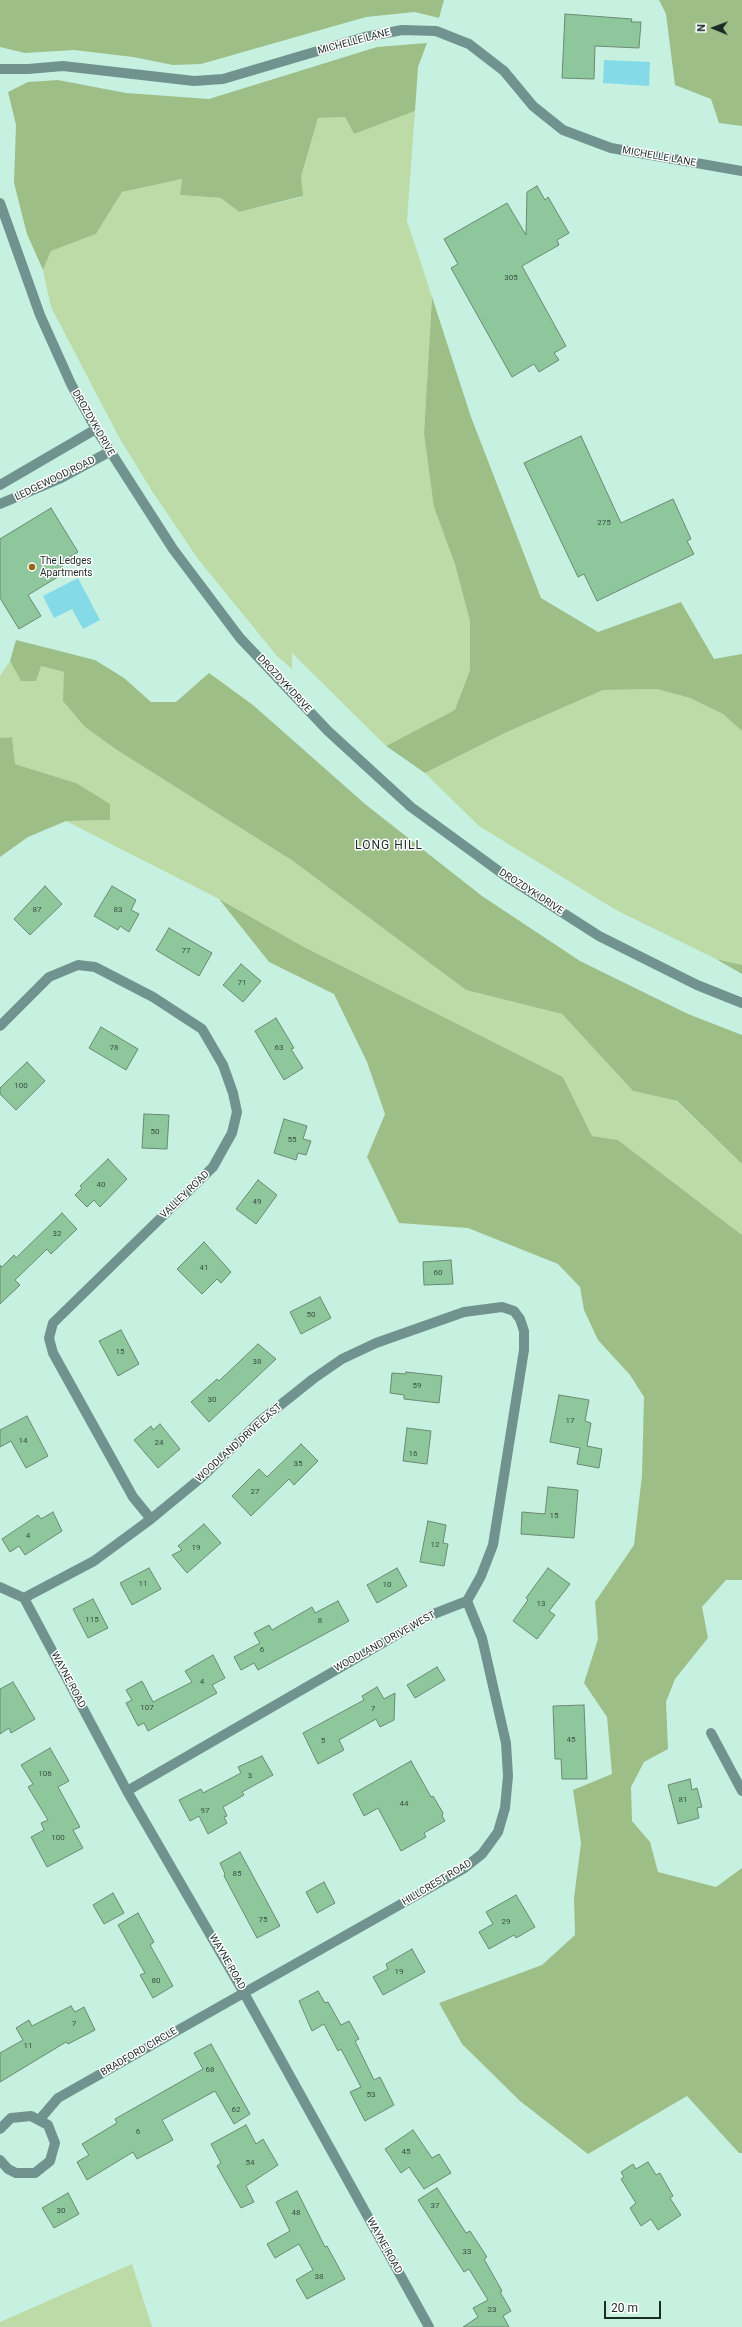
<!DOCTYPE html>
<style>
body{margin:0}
#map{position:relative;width:742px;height:2327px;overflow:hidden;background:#c6f1e1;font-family:Roboto,sans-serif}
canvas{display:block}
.north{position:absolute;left:694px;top:8px;width:40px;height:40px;-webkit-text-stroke:3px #fff;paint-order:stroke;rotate:271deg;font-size:11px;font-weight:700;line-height:16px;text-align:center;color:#1b2b25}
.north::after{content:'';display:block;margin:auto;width:14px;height:18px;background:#1b2b25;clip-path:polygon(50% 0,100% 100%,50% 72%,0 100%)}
.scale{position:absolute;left:604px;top:2301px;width:57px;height:18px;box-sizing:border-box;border:2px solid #1b2b25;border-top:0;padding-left:5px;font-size:12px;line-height:14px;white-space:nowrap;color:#1b2b25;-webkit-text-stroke:3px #fff;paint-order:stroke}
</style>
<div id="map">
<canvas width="742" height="2327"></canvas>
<div class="north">N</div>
<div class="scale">20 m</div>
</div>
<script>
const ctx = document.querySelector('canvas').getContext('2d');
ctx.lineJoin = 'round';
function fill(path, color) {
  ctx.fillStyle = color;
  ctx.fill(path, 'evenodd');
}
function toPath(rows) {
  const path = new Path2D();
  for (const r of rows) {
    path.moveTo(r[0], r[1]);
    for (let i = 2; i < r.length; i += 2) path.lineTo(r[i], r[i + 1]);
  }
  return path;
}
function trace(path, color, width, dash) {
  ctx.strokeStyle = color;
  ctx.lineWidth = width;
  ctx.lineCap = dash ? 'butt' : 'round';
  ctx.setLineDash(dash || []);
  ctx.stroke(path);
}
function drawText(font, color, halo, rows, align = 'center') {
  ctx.font = font + ' Roboto,sans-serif';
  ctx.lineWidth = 3;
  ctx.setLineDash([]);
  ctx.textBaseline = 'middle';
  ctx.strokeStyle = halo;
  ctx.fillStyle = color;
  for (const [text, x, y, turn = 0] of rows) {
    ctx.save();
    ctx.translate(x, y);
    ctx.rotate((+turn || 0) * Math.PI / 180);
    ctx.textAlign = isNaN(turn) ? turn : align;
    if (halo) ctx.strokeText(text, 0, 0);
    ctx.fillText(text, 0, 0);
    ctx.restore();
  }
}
fill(toPath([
 [415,111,407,221,432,297,424,433,470,621,470,670,456,710,386,746,292,653,292,669,277,656,198,559,152,491,120,439,51,307,43,270,51,251,96,234,122,192,182,179,180,195,221,198,239,212,302,197,301,177,318,118,345,117,354,134],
 [10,661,21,681,41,666,64,672,85,727,117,750,293,861,466,990,562,1014,633,1091,676,1101,742,1164,742,1235,618,1140,592,1136,563,1077,304,947,219,899,66,821,109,820,76,783,15,764,12,737,0,738,0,676],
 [657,689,690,698,723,714,742,731,742,965,716,959,616,910,479,826,425,773,507,732,603,690],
 [132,2264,152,2327,0,2327,0,2322]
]), '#bcdba6');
fill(toPath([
 [0,0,444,0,439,18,415,12,366,17,201,64,173,65,133,57,74,50,25,53,0,47],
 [659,0,742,0,742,126,719,123,711,99,675,85,666,14],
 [427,43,418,67,415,111,354,134,345,117,318,118,301,177,303,196,239,212,221,198,180,195,182,179,122,192,96,234,51,251,43,270,27,234,14,183,16,125,8,92,28,82,58,80,126,93,209,99,377,47],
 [432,297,471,417,541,598,598,632,681,602,714,659,742,654,742,731,723,714,690,698,657,689,603,690,507,732,425,773,386,746,455,710,470,670,470,621,455,564,434,507,424,433],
 [16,640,95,660,124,678,151,702,176,702,209,673,253,705,365,804,482,896,580,961,688,1014,742,1035,742,1164,677,1101,633,1091,562,1014,466,990,293,861,117,750,85,727,63,701,64,672,41,666,36,681,21,681,10,661],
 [12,737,15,764,76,783,110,804,110,820,66,821,28,837,0,857,0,738],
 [219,899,304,947,563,1077,592,1136,618,1140,742,1235,742,1580,726,1580,702,1607,708,1638,675,1679,666,1702,668,1749,644,1762,631,1787,632,1821,650,1842,658,1872,716,1887,742,1868,742,2153,739,2153,687,2096,588,2154,520,2101,462,2044,439,2003,542,1965,575,1935,574,1898,581,1843,573,1790,612,1774,607,1717,584,1683,598,1639,595,1602,634,1545,642,1475,644,1397,630,1375,598,1340,584,1310,580,1287,558,1264,468,1228,399,1223,367,1157,385,1114,367,1062,334,994,269,962],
 [716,959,742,965,742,974]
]), '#9ebe87');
fill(toPath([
 [604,60,650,62,649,86,603,83],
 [78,578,100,620,83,629,72,609,54,618,43,596]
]), '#85dae8');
const building = toPath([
 [565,14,632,19,631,22,641,22,639,48,595,46,594,79,562,78,565,14],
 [537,186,545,200,548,197,569,233,557,240,559,245,522,266,566,346,554,353,559,360,539,372,534,364,512,377,451,268,458,264,444,239,507,203,526,235,527,192,537,186],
 [581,436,621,523,673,499,691,539,687,541,694,554,597,601,584,574,578,577,524,463,581,436],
 [51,508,78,552,60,563,66,572,28,595,41,616,19,629,0,598,0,539,51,508],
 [45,886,62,904,30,935,14,919,45,886],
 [112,886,136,900,131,910,139,914,129,932,120,926,118,930,94,916,112,886],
 [169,928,212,953,199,976,156,950,169,928],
 [241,964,261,981,243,1002,223,985,241,964],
 [276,1018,294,1048,291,1049,303,1068,284,1080,255,1031,276,1018],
 [101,1027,138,1049,126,1070,89,1048,101,1027],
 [27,1062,45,1081,16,1110,0,1094,0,1088,27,1062],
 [144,1114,169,1115,167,1149,142,1148,144,1114],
 [284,1119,307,1126,303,1139,311,1141,306,1155,298,1153,296,1160,274,1153,284,1119],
 [108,1159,127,1179,100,1207,94,1200,87,1207,75,1195,82,1188,80,1186,108,1159],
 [258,1180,277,1195,256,1224,236,1209,258,1180],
 [62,1213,77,1229,51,1254,47,1249,15,1280,20,1285,0,1304,0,1265,2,1267,14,1255,16,1258,62,1213],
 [204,1242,231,1272,221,1283,217,1279,202,1294,177,1269,204,1242],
 [451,1260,453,1284,424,1285,423,1262,451,1260],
 [320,1297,331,1318,301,1334,290,1312,320,1297],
 [121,1330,139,1364,118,1376,99,1341,121,1330],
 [258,1344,276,1359,209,1422,191,1402,217,1379,219,1381,258,1344],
 [406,1372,442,1376,439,1403,404,1399,404,1395,390,1393,392,1373,406,1374,406,1372],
 [559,1395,589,1400,585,1421,591,1423,587,1446,602,1449,599,1468,577,1464,580,1448,550,1442,559,1395],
 [27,1416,48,1456,26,1468,11,1441,0,1447,0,1430,27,1416],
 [160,1424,180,1449,158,1468,134,1440,151,1426,153,1430,160,1424],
 [407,1428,431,1431,427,1464,403,1461,407,1428],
 [301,1444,318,1461,294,1485,289,1479,251,1516,232,1496,259,1469,267,1477,301,1444],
 [548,1487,578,1490,574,1538,521,1534,522,1512,545,1514,548,1487],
 [53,1512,62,1531,25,1555,19,1546,10,1552,2,1539,38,1515,41,1519,53,1512],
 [428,1521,446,1525,443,1543,448,1544,444,1566,420,1562,428,1521],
 [204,1524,221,1543,187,1573,172,1555,182,1550,178,1546,204,1524],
 [149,1568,161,1589,132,1605,120,1583,149,1568],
 [397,1568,407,1586,377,1603,367,1585,397,1568],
 [548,1568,570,1584,549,1611,555,1615,537,1639,513,1621,528,1600,526,1598,548,1568],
 [93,1599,108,1628,88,1638,73,1609,93,1599],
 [338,1601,349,1621,258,1670,254,1663,241,1670,234,1657,260,1643,254,1633,269,1625,272,1630,312,1607,315,1613,338,1601],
 [213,1655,225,1678,212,1685,217,1693,148,1731,144,1723,138,1726,126,1703,132,1700,126,1690,142,1681,153,1702,192,1682,185,1671,213,1655],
 [437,1667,445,1680,415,1698,407,1685,437,1667],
 [13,1682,35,1719,11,1733,9,1728,0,1734,0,1689,13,1682],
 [377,1687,384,1699,395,1693,394,1720,380,1727,376,1719,339,1740,344,1750,318,1764,303,1733,364,1700,362,1696,377,1687],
 [584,1705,587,1779,562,1779,561,1759,555,1759,553,1706,584,1705],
 [50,1748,69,1781,58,1787,80,1827,73,1830,83,1848,47,1867,31,1837,44,1830,41,1823,48,1820,28,1787,33,1784,21,1765,50,1748],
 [262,1756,273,1775,242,1792,244,1795,223,1807,227,1816,224,1817,227,1823,208,1834,199,1816,190,1821,179,1800,201,1789,203,1793,241,1773,238,1767,262,1756],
 [411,1761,431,1797,433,1796,443,1813,442,1816,445,1821,424,1833,426,1837,401,1851,378,1808,364,1816,353,1794,411,1761],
 [690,1779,692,1790,697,1788,702,1807,697,1808,699,1818,678,1824,668,1785,690,1779],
 [240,1852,280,1926,257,1938,224,1876,225,1874,220,1863,240,1852],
 [324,1882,335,1903,317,1913,306,1892,324,1882],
 [113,1893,124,1913,104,1924,93,1905,113,1893],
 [516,1895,535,1927,516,1938,514,1935,489,1949,479,1932,493,1924,486,1912,516,1895],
 [138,1913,154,1942,150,1945,173,1986,153,1998,140,1975,145,1973,118,1925,138,1913],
 [412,1949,425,1972,383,1995,373,1977,388,1969,386,1964,412,1949],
 [318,1991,325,2003,328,2002,341,2025,349,2021,359,2039,355,2041,374,2080,380,2077,394,2105,365,2121,350,2092,361,2087,341,2049,338,2051,324,2024,312,2031,299,2001,318,1991],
 [71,2006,75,2012,84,2007,95,2030,68,2044,66,2042,0,2082,0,2053,23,2040,16,2028,29,2020,32,2026,71,2006],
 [211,2044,250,2114,234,2124,215,2091,162,2120,173,2140,137,2159,133,2152,87,2180,77,2162,89,2155,82,2144,117,2123,115,2119,203,2069,194,2053,211,2044],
 [246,2125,256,2144,263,2139,278,2165,246,2186,254,2202,241,2208,217,2166,221,2163,211,2144,246,2125],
 [413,2130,432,2158,439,2154,451,2173,424,2189,409,2167,401,2173,385,2149,413,2130],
 [648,2162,656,2175,660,2173,673,2196,670,2198,681,2215,658,2230,651,2219,641,2226,630,2208,636,2203,621,2179,624,2177,621,2172,633,2164,636,2169,648,2162],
 [437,2188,466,2233,470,2231,487,2257,484,2259,502,2291,500,2292,511,2311,503,2316,509,2327,463,2327,478,2317,473,2308,488,2300,469,2269,464,2272,418,2200,437,2188],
 [297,2191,325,2247,327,2246,345,2279,307,2299,296,2280,313,2270,299,2244,275,2258,267,2244,290,2231,276,2202,297,2191],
 [68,2193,79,2214,54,2228,42,2208,68,2193]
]);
fill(building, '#8ec79c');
trace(building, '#6b8972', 1);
trace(toPath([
 [0,69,28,69,63,66,194,81,223,79,365,37,402,30,436,31,469,44,504,71,533,106,563,130,611,148,742,171],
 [0,203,40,315,71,384,96,429,173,549,240,638,328,731,411,807,507,877,599,936,697,985,742,1003],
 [0,485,96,429],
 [0,504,59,479,109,452],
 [0,1026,49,977,78,965,95,967,153,997,202,1029,223,1065,233,1093,237,1112,232,1133,213,1167,53,1323,49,1338,53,1353,133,1497,151,1519],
 [0,1587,24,1598],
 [24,1598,94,1561,151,1519,202,1477,259,1422,313,1379,342,1359,376,1343,464,1312,502,1307,514,1311,520,1319,524,1331,524,1350,493,1545,481,1576,467,1601,431,1615,127,1791],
 [24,1598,127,1791,244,1993,429,2327],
 [711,1733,742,1791],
 [40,2119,58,2098,463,1869,482,1854,498,1832,505,1808,508,1776,506,1743,482,1638,467,1601],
 [0,2129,11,2118,31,2116,48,2125,55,2143,50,2161,35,2173,16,2173,8,2169,0,2160]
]), '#719390', 10);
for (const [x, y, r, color] of [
 [32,567,4,"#956715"]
]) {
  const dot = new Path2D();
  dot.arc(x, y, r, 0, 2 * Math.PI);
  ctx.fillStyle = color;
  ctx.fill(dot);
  trace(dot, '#fff', 1.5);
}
drawText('8px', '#385243', null, [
 ["305",511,278],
 ["275",604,523],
 ["87",37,910],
 ["83",118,910],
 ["77",186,951],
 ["71",242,983],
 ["78",114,1048],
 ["63",279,1048],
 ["100",21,1086],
 ["50",155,1132],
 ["55",292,1140],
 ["40",101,1185],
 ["49",257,1202],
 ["32",57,1234],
 ["41",204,1268],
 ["60",438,1273],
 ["50",311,1315],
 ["15",120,1352],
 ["38",257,1362],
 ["59",417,1386],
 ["30",212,1400],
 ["17",570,1421],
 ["14",23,1441],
 ["24",159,1443],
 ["16",413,1454],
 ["35",298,1464],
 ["27",255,1492],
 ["15",554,1516],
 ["4",28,1536],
 ["12",435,1545],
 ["19",196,1548],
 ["11",143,1584],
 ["10",387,1585],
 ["13",541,1604],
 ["115",92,1620],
 ["8",320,1621],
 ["6",262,1650],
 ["4",202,1682],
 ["107",147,1708],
 ["7",373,1709],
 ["45",571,1740],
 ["5",323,1741],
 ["106",45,1774],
 ["3",250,1776],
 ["81",683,1800],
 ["44",404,1804],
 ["97",205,1811],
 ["100",58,1838],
 ["85",237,1874],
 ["75",263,1920],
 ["29",506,1922],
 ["19",399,1972],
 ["80",156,1981],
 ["7",74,2024],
 ["11",28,2046],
 ["68",210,2070],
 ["53",371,2095],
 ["62",236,2110],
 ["6",138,2132],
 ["45",406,2152],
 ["54",250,2163],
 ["37",435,2206],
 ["30",61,2211],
 ["48",296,2213],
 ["33",467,2252],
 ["38",319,2277],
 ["23",492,2310]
]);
drawText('10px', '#1b2b25', '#fff', [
 ["MICHELLE LANE",354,42,-15],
 ["MICHELLE LANE",659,157,10],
 ["DROZDYK DRIVE",93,423,60],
 ["LEDGEWOOD ROAD",55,479,-26],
 ["DROZDYK DRIVE",284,684,47],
 ["DROZDYK DRIVE",531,892,33],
 ["VALLEY ROAD",185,1195,-44],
 ["WOODLAND DRIVE EAST",239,1443,-42],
 ["WOODLAND DRIVE WEST",385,1642,-29],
 ["WAYNE ROAD",68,1680,62],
 ["HILLCREST ROAD",437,1883,-31],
 ["WAYNE ROAD",227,1962,60],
 ["BRADFORD CIRCLE",139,2052,-30],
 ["WAYNE ROAD",384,2246,61]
]);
drawText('10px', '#1b2b25', '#fff', [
 ["The Ledges",40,561],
 ["Apartments",40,573]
], 'left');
ctx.letterSpacing = '1px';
drawText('12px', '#1b2b25', '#fff', [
 ["LONG HILL",389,846]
]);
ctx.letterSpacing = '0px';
</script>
